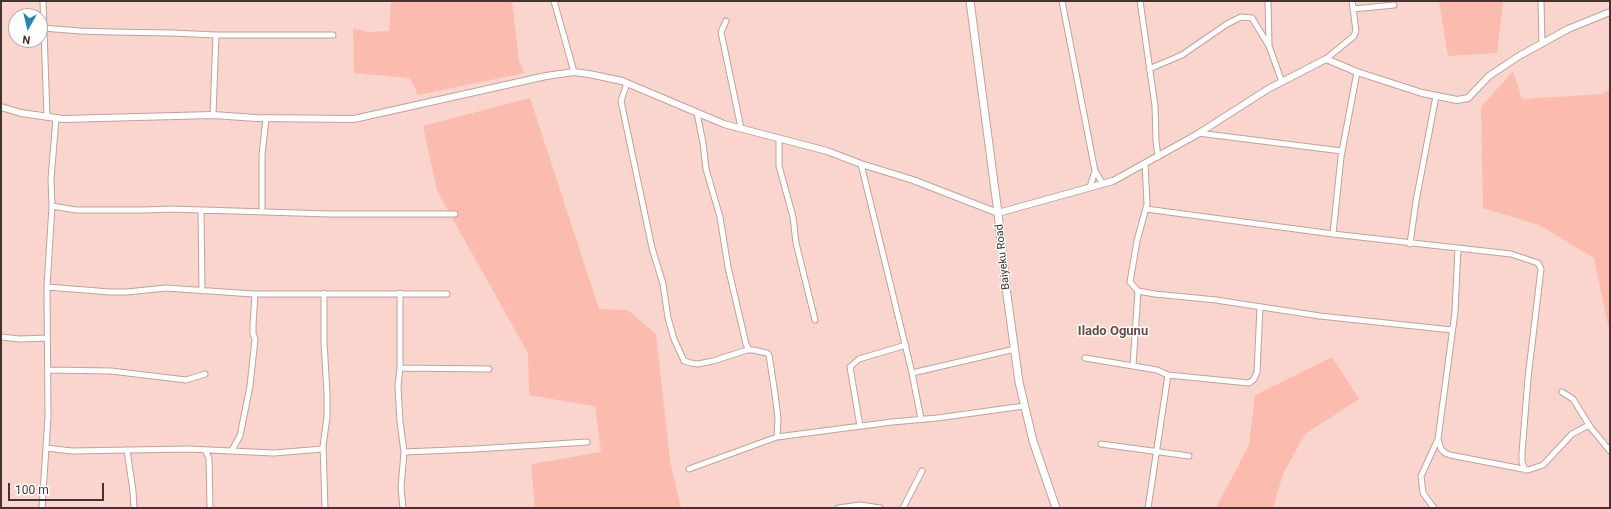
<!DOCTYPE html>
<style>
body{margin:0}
#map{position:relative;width:1611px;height:509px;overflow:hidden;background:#f9d5ce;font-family:Roboto,sans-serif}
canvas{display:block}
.frame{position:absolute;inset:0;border:2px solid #423431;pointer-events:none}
.north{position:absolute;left:8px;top:8px;width:40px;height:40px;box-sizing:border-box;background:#fff;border:1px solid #b3aead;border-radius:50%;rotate:188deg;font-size:11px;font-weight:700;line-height:16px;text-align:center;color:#423431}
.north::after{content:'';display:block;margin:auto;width:14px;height:18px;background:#2583b0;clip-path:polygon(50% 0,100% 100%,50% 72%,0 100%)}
.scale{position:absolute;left:8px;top:483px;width:96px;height:18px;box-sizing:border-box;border:2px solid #423431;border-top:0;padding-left:5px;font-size:12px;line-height:14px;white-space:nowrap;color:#423431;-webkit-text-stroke:3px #fff;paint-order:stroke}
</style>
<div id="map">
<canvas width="1611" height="509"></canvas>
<div class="frame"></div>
<div class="north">N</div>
<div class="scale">100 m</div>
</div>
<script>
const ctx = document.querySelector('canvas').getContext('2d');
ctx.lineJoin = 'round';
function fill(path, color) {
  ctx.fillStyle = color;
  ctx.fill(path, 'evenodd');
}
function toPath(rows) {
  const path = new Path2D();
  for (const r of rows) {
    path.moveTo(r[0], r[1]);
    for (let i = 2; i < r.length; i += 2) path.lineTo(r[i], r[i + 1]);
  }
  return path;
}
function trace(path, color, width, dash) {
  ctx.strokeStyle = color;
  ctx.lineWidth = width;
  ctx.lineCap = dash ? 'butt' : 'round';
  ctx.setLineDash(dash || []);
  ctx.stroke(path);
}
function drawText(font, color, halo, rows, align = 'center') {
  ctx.font = font + ' Roboto,sans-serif';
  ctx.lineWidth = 3;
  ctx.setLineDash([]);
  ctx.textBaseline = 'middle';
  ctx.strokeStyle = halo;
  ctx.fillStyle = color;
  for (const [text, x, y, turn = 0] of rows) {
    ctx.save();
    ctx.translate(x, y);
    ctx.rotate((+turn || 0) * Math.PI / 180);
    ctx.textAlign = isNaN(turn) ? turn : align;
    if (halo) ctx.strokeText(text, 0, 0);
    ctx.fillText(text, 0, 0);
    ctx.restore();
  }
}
fill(toPath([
 [391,1,512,1,519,61,524,73,418,95,410,78,354,73,353,28,368,32,389,31],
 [1439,1,1503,1,1497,53,1448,56],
 [1513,71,1522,99,1602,94,1610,89,1610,327,1608,325,1594,258,1539,225,1483,208,1481,107],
 [530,98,599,309,628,310,656,334,670,461,681,508,535,508,531,464,601,452,595,406,529,395,528,353,437,191,423,126],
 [1332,357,1359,399,1305,434,1283,474,1273,508,1216,508,1249,445,1255,395]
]), '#fcbbaf');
const minor = toPath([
 [43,1,47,117],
 [554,1,574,72],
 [1062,1,1095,171,1103,184],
 [1140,1,1155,106,1156,141,1158,157],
 [1268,1,1269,46,1282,82],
 [1541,1,1542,44],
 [1353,9,1394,5],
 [726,21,721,32,741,128],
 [43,28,80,31,113,32,172,33,216,35,333,35],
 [1326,59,1354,36,1356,31,1352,1],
 [1149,69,1182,55,1227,24,1241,17,1252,18,1269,46],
 [627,83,621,101,652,248,663,284,668,318,674,339,684,361,691,363,698,364,713,361,747,350,753,350,767,353,769,355,775,394,778,418,777,437],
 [697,113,703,143,706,169,720,217,728,267,746,344,749,350],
 [213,115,216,35],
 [1198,133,1342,151],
 [779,139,779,166,793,217,796,243,815,320],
 [1145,163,1147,204,1137,241,1130,282,1138,291,1155,294,1216,300,1320,316,1452,330],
 [861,164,912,373,921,419],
 [1090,187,1095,171],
 [52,206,76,210,144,210,171,209,329,214,455,214],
 [1146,209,1333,234,1511,254,1538,263,1541,269,1528,378,1522,453,1522,462,1525,470],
 [201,210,202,291],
 [262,212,262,155,266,118],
 [1333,234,1341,157,1357,72],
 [1410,244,1416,201,1436,96],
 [1458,248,1455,312,1438,439,1441,449,1445,453,1450,455,1528,470,1543,465,1572,434,1589,425],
 [47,287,110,292,127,292,166,288,253,294,447,294],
 [324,293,324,342,327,393,327,417,323,446,325,508],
 [400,293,400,368,398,386,400,422,404,452,401,488,403,508],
 [1,337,20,339,47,338],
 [1085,358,1157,370,1168,375,1249,383,1254,379,1257,372,1260,307],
 [1133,365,1138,291],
 [400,368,489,369],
 [48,370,111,371,186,380,205,374],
 [912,373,1015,349],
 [1562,392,1573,399,1591,428,1610,451],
 [860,426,850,367,859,359,906,345],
 [1101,444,1189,456],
 [46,448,72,451,188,449,274,453,323,449],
 [127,450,133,491,134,508],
 [205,450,209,458,210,508],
 [232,450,240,436,250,386,255,339,253,334,253,325,255,294],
 [404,452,475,449,587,442],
 [689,469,777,437,892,422,937,418,1024,406],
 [42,508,48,417,47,287,52,206,51,179,56,118],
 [838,508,860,505,880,508],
 [903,508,922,471],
 [1148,508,1168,375],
 [1434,508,1423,493,1421,476,1438,439]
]);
const tertiary = toPath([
 [1,107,21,113,63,119,213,115,256,118,354,119,546,76,574,72,589,74,622,81,724,124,827,151,861,164,913,180,998,213,1113,181,1196,135,1268,89,1326,59,1357,72,1422,93,1457,100,1468,98,1489,76,1519,56,1568,29,1610,12]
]);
const secondary = toPath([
 [970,1,998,213,1007,295,1019,382,1033,441,1056,508]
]);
trace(minor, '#c3a19a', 7);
trace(tertiary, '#c3a19a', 8);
trace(secondary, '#c3a19a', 9);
trace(minor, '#fff', 5);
trace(tertiary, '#fff', 6);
trace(secondary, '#fff', 7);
drawText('11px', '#423431', '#fff', [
 ["Baiyeku Road",1003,257,-96]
]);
drawText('bold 13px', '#684a44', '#fff', [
 ["Ilado Ogunu",1113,332]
]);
</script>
